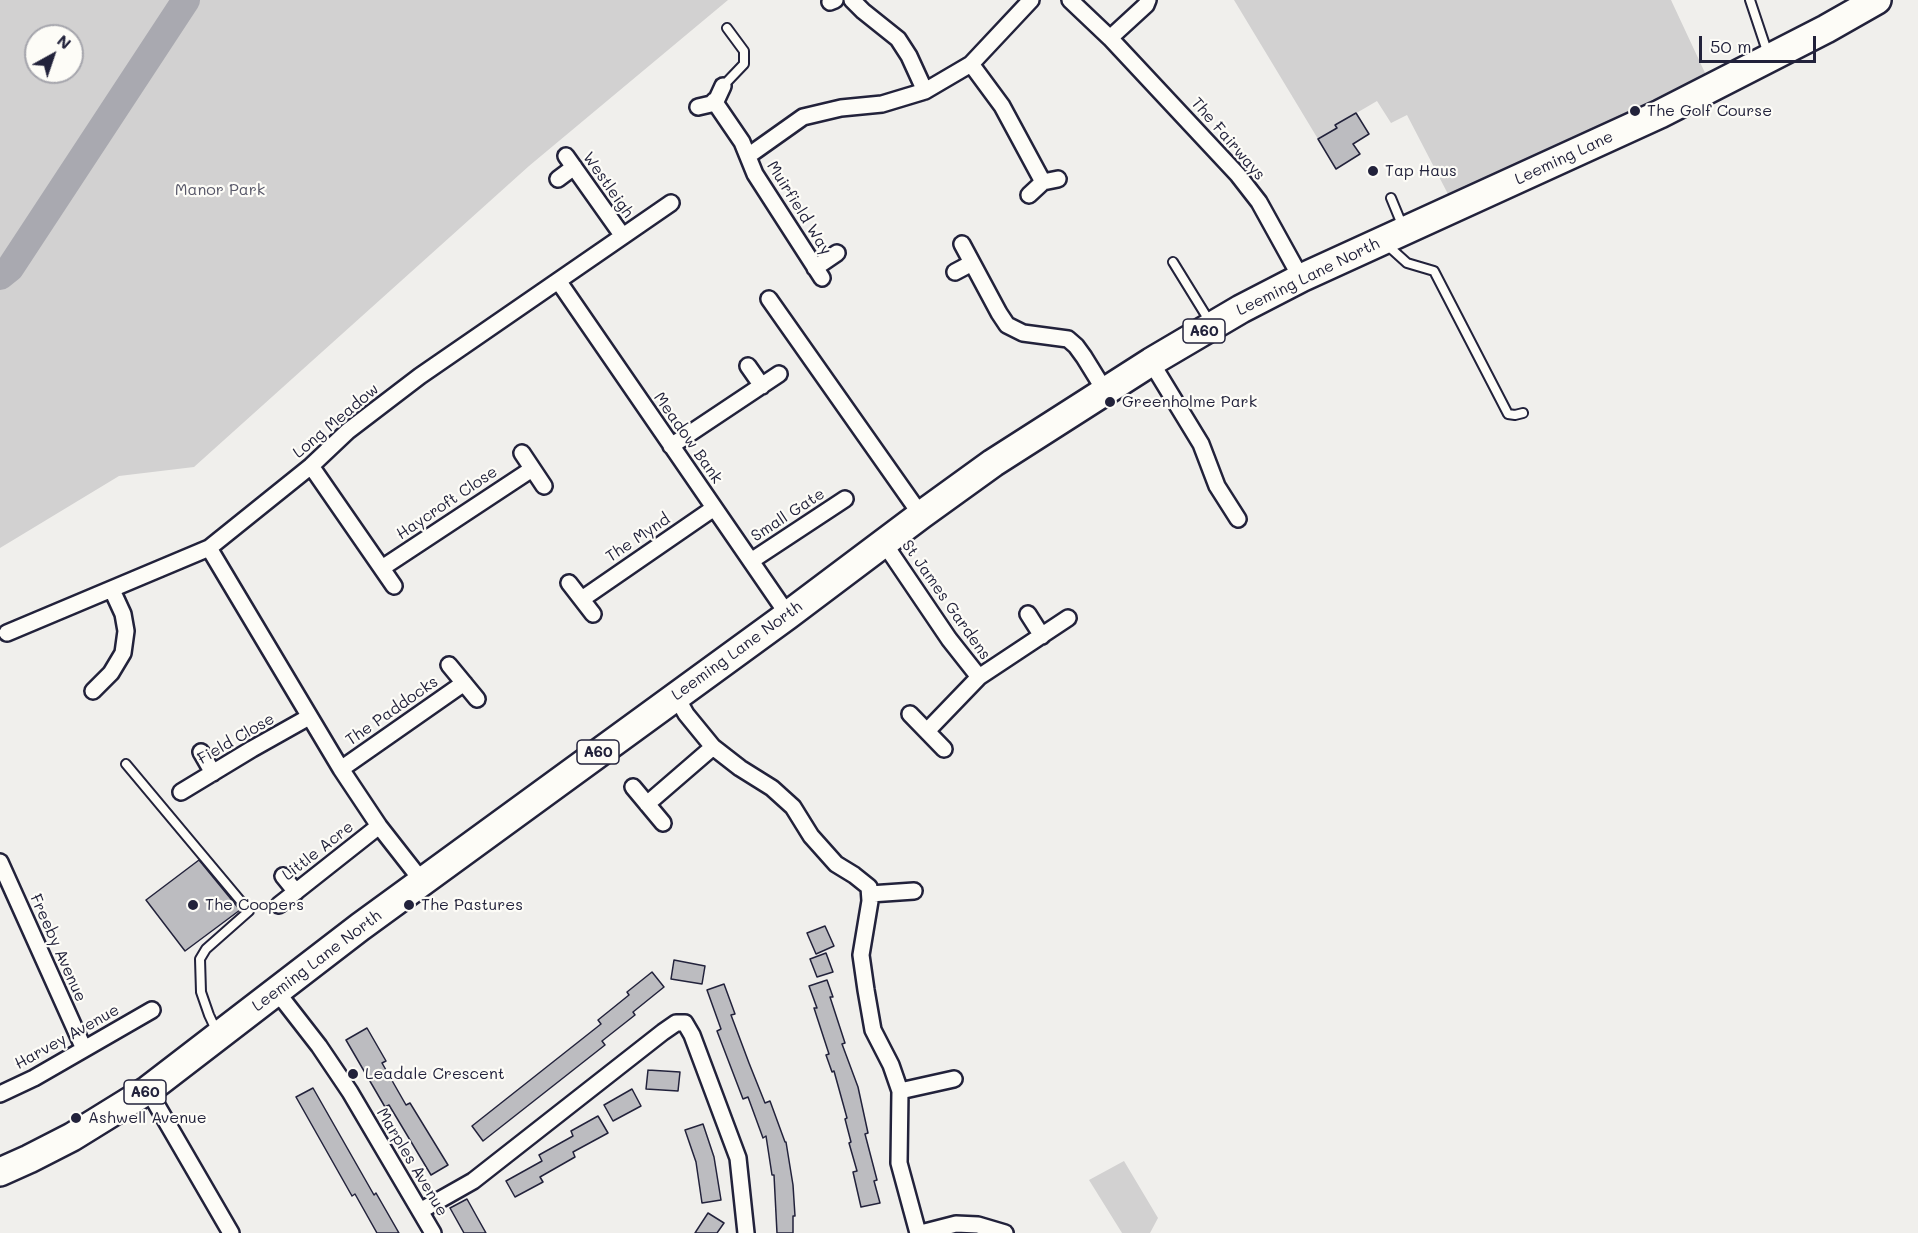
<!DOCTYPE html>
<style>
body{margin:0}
#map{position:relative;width:1918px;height:1233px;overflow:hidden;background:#f0efec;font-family:Mali,sans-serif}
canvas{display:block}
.north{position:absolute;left:24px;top:24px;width:60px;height:60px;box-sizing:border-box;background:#fdfcf7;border:2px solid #a5a5ac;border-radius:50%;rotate:40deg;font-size:16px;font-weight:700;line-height:24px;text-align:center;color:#22223b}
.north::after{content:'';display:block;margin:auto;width:21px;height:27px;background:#22223b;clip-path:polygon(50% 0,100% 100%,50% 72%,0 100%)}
.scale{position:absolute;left:1699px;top:36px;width:117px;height:27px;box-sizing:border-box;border:3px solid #22223b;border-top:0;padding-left:8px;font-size:18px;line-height:21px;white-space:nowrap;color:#22223b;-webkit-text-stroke:4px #fdfcf7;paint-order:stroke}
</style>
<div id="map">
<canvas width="1918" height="1233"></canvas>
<div class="north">N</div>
<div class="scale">50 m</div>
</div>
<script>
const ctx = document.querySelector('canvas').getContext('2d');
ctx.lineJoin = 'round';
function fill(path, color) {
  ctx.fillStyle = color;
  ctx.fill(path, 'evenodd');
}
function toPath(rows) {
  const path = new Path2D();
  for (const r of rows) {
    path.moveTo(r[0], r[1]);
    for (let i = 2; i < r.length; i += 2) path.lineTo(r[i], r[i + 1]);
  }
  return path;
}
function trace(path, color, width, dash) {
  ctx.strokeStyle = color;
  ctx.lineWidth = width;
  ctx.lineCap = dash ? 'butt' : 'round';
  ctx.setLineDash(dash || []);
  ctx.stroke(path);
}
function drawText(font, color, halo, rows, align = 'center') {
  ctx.font = font + ' Mali,sans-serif';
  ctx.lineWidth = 4.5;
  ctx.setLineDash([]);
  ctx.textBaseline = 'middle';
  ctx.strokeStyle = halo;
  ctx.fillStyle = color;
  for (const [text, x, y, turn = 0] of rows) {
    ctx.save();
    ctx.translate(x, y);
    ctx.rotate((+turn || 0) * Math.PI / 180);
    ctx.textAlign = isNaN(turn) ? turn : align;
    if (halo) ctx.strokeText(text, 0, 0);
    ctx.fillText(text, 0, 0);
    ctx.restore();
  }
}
fill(toPath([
 [0,0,728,0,529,166,194,467,119,476,0,548],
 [36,36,72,36,72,72,36,72],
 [1234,0,1671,0,1706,75,1449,196,1407,115,1391,123,1377,101,1336,125,1337,128,1318,139],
 [1124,1161,1158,1218,1150,1233,1122,1233,1089,1180]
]), '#d2d1d1');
trace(toPath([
 [0,276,10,268,186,0]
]), '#a9a9b0', 28);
const building = toPath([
 [1356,113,1369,134,1353,144,1360,154,1336,169,1318,139,1337,128,1335,125,1356,113],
 [199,860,240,910,185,951,146,900,199,860],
 [825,926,834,946,816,954,807,933,825,926],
 [826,953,833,972,817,977,810,959,826,953],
 [674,960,705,966,702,984,671,979,674,960],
 [652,972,664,987,633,1012,635,1015,602,1041,605,1045,483,1141,472,1126,601,1024,598,1020,629,995,627,992,652,972],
 [827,980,833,997,830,997,845,1043,842,1044,858,1087,868,1133,865,1134,877,1180,874,1181,880,1203,861,1207,853,1172,857,1171,849,1143,851,1142,845,1119,847,1118,834,1071,832,1072,826,1055,829,1054,814,1008,817,1008,809,986,827,980],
 [724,984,735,1014,731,1015,749,1063,765,1103,770,1101,785,1142,786,1142,793,1185,795,1216,793,1216,793,1233,777,1233,774,1175,772,1175,766,1136,763,1138,748,1097,743,1099,717,1031,721,1029,707,990,724,984],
 [367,1028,386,1061,382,1063,406,1105,410,1103,448,1165,431,1175,389,1105,385,1107,346,1040,367,1028],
 [648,1070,680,1072,678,1091,646,1089,648,1070],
 [313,1088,374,1195,376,1193,399,1233,377,1233,355,1194,352,1196,296,1097,313,1088],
 [632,1089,641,1106,613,1121,604,1105,632,1089],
 [598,1116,608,1133,573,1152,575,1157,540,1177,543,1182,515,1197,506,1181,542,1161,539,1155,573,1136,571,1131,598,1116],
 [703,1124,714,1157,721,1200,702,1203,696,1162,685,1130,703,1124],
 [467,1199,477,1217,486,1233,464,1233,450,1208,467,1199],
 [708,1213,724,1223,717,1233,695,1233,708,1213]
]);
fill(building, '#bcbcc0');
trace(building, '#22223b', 1.5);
const lane = toPath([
 [1750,0,1768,54],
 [723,86,744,64,744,51,727,28],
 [1391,198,1403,227],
 [1386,244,1407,263,1434,271,1508,414,1515,415,1523,413],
 [1173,262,1210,322],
 [126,764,249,911,206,949,200,959,201,992,209,1015,217,1032]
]);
const street = toPath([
 [852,0,863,11,898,39,909,56,925,91],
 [1070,0,1110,38,1238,175,1259,202,1301,278],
 [830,2,835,0],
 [1110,38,1146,5,1148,0],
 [971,64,1002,106,1043,182],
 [714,101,742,142,755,174,822,278],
 [698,107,711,104,717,99,723,86],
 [566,156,622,235],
 [748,156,803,117,841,108,882,104,925,91,971,64,1031,0],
 [558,179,574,167],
 [1029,195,1043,182,1058,179],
 [962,244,999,313,1007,325,1023,333,1068,339,1076,346,1084,357,1105,391],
 [815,268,837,253],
 [955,272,972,263],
 [559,282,788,615],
 [769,299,921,515],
 [1151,362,1201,444,1217,486,1238,519],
 [748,366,762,386],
 [671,446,779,374],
 [522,453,544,486],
 [311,466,394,586],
 [884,543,949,639,979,677],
 [209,548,341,769,379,826,422,881],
 [751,561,845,499],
 [382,568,532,469],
 [569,583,593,614],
 [582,599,714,508],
 [1028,614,1042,636],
 [7,633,209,548,311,466,348,431,420,376,671,203],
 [449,665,477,699],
 [93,691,111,673,123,653,126,631,123,614,112,590],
 [676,696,686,714,713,747,740,768,772,788,793,807,811,836,836,864,854,875,869,887,870,901,861,955,866,990,873,1030,891,1065,900,1091,899,1163,918,1233],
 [910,714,944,749],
 [927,731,979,677,1068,618],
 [201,752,213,773],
 [341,769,464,683],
 [633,787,663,823],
 [181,792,252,749,309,717],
 [647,804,713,747],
 [0,862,84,1049],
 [283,876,296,892],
 [870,894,914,891],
 [279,905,379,826],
 [277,992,319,1046,350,1092,433,1233],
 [148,1090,231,1233],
 [900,1091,954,1079],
 [0,1094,34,1078,152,1010],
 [420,1211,473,1181,663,1032,676,1023,685,1023,692,1035,738,1158,746,1233],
 [921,1233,956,1224,978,1225,1005,1233]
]);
const highway = toPath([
 [0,1172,29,1159,72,1137,148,1090,360,927,788,615,921,515,993,463,1151,362,1241,309,1301,278,1660,114,1826,29,1877,0]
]);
trace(lane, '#22223b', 12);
trace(street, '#22223b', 20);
trace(highway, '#22223b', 32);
trace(lane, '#fdfcf7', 8);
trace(street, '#fdfcf7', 15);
trace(highway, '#fdfcf7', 27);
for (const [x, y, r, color] of [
 [1635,111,6,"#22223b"],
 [1373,171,6,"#22223b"],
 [1110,402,6,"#22223b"],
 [193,905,6,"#22223b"],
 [409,905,6,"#22223b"],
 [353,1074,6,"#22223b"],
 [76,1118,6,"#22223b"]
]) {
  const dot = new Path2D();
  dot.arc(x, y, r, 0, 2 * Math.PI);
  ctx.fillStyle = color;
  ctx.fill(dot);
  trace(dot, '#fdfcf7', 2);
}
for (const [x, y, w] of [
 [1204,331,42],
 [598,752,42],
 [145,1092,42]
]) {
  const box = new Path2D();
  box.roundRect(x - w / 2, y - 12, w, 24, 4.5);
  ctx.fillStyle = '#fdfcf7';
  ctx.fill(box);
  trace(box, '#22223b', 1.5);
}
drawText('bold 15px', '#22223b', null, [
 ["A60",1204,331],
 ["A60",598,752],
 ["A60",145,1092]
]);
drawText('16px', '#22223b', '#fdfcf7', [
 ["The Golf Course",1647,111],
 ["Tap Haus",1385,171],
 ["Greenholme Park",1122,402],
 ["The Coopers",205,905],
 ["The Pastures",421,905],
 ["Leadale Crescent",365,1074],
 ["Ashwell Avenue",88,1118]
], 'left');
drawText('16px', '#22223b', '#fdfcf7', [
 ["The Fairways",1228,139,49],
 ["Leeming Lane",1564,158,-25],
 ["Westleigh",608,185,55],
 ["Muirfield Way",799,208,58],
 ["Leeming Lane North",1308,277,-26],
 ["Long Meadow",336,421,-40],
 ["Meadow Bank",688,438,55],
 ["Haycroft Close",447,503,-34],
 ["Small Gate",788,515,-33],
 ["The Mynd",638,538,-34],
 ["St James Gardens",946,600,55],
 ["Leeming Lane North",737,651,-36],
 ["The Paddocks",392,711,-35],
 ["Field Close",236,739,-30],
 ["Little Acre",318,851,-38],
 ["Freeby Avenue",58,948,66],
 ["Leeming Lane North",317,961,-37],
 ["Harvey Avenue",67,1037,-29],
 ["Marples Avenue",412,1162,59]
]);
drawText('16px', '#575768', '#fdfcf7', [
 ["Manor Park",220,190]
]);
</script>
